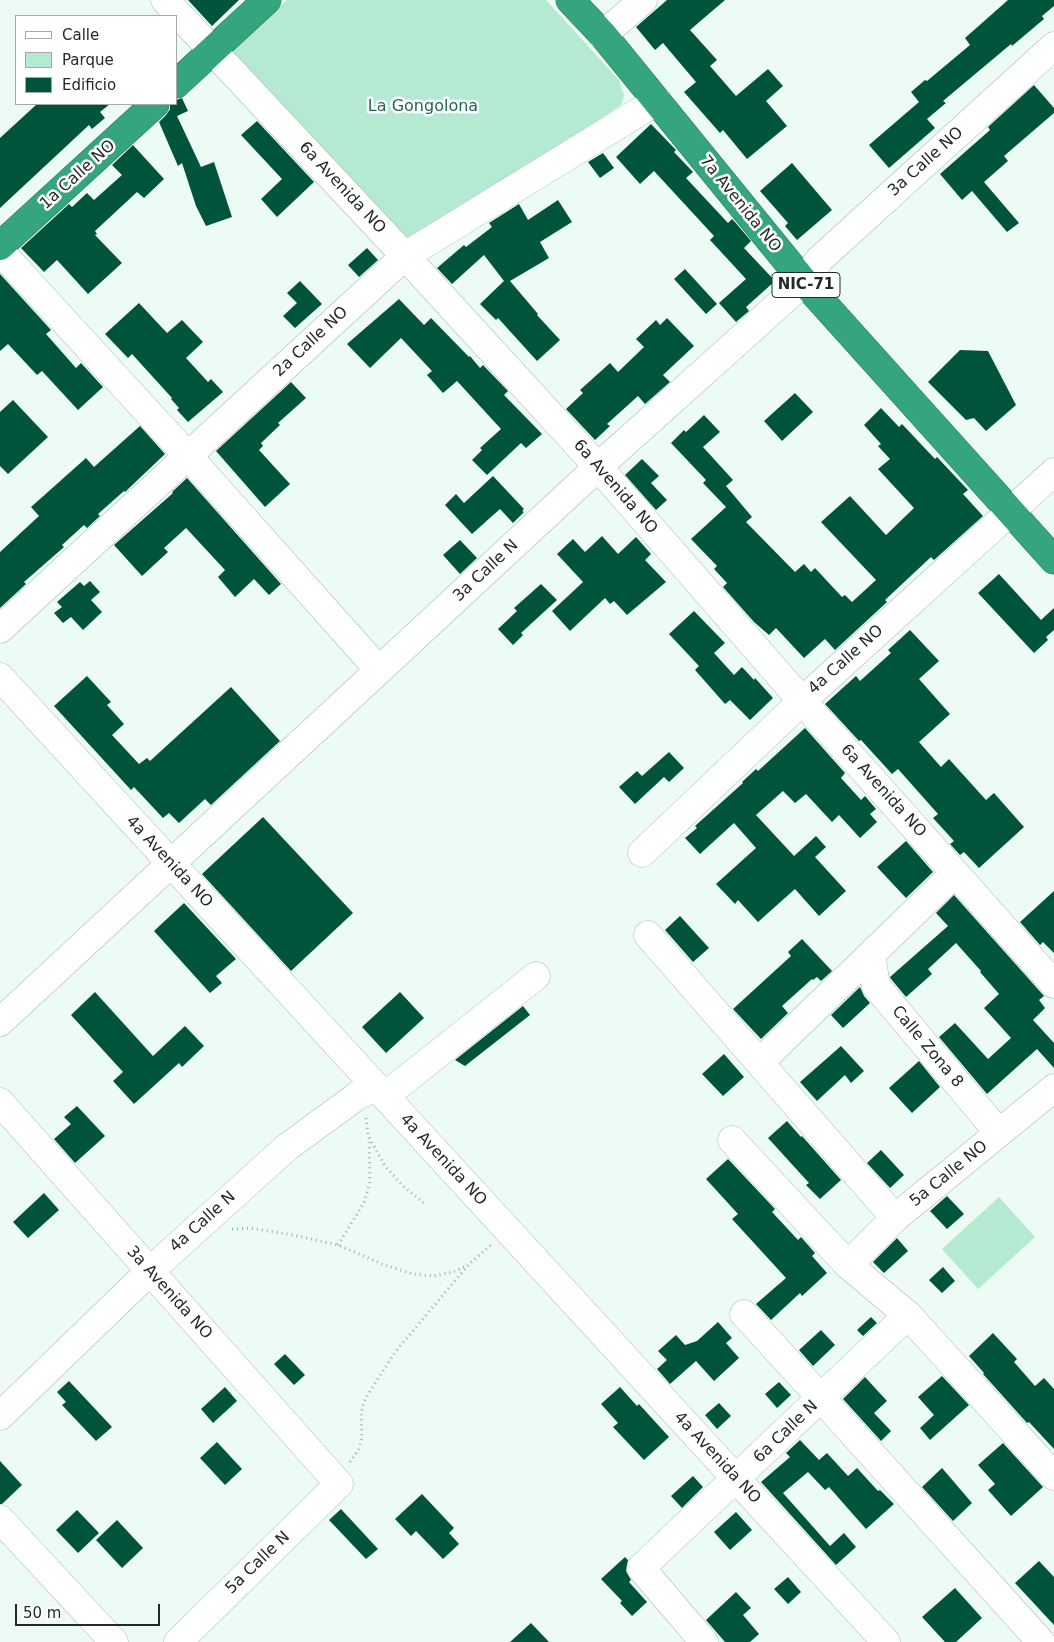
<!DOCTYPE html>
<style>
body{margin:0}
#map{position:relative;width:1054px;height:1642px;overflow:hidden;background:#ecfcf4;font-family:"DejaVu Sans",sans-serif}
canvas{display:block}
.legend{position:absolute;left:15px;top:15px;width:162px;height:90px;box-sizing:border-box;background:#fff;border:1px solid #a7a9a8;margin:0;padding:6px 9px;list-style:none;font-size:15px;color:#232926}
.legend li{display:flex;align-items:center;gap:10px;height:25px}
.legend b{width:25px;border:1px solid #a7a9a8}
.scale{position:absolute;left:15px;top:1604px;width:145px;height:22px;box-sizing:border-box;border:2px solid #232926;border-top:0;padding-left:6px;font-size:15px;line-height:18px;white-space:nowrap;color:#232926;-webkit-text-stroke:4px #fff;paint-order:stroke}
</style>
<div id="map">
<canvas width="1054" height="1642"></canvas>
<ul class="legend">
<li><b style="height:6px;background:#fff"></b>Calle</li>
<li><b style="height:14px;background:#b3ead1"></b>Parque</li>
<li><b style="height:14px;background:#00543b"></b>Edificio</li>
</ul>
<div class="scale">50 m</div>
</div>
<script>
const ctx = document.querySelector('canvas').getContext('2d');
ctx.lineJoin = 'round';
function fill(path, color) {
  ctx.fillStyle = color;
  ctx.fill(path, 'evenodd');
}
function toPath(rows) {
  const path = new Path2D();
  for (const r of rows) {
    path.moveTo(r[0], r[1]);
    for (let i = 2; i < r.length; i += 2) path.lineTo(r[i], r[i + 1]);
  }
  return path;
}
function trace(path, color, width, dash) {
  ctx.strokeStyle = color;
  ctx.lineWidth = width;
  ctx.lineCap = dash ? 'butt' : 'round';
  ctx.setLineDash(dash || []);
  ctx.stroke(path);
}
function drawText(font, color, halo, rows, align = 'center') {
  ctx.font = font + ' "DejaVu Sans",sans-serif';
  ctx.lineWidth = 5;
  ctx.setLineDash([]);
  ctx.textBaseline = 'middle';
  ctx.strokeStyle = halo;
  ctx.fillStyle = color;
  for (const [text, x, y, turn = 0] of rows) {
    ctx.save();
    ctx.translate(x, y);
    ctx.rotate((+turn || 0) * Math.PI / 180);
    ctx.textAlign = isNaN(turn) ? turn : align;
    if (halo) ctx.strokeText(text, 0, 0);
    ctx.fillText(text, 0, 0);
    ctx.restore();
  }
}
fill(toPath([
 [287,0,546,0,619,80,624,95,621,105,421,239,403,240,231,52],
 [999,1197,1035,1237,978,1289,942,1249]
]), '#b3ead1');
fill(toPath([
 [188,0,239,0,212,26],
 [667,0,725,0,690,30,717,60,710,66,736,96,768,69,783,86,766,101,787,126,747,159,723,130,720,133,684,92,696,82,663,43,655,50,636,27],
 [1008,0,1054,0,1054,6,1042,16,1044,19,1012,46,1011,44,943,101,946,103,927,119,935,128,889,168,869,145,919,102,911,92,925,80,927,81,970,45,965,38],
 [1034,85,1054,108,1054,113,1004,156,1008,161,984,182,1019,223,1007,232,972,191,962,200,940,174,990,130,988,127],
 [182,98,188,111,177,116,201,167,214,162,232,217,206,226,196,206,182,163,178,166,159,122,166,115,170,109,170,104,176,104,176,100],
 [37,104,110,104,100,112,105,118,92,129,89,125,0,208,0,138],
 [257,121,314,182,277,217,261,199,282,179,241,135],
 [651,124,676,150,674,152,693,172,686,178,728,223,732,219,735,222,751,241,744,248,775,281,746,307,749,311,736,322,719,303,746,279,710,240,714,236,654,171,640,184,616,157],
 [133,145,164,179,144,198,137,192,95,231,97,234,95,235,122,263,88,294,57,260,44,272,21,248,69,204,72,207,87,193,94,200,122,175,112,165],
 [603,153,614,168,600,178,588,162],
 [792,163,832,210,797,240,785,226,788,223,760,191],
 [558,200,572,222,540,242,549,258,510,281,538,314,537,315,560,340,537,361,498,318,496,320,480,304,504,281,484,255,452,284,437,268,464,245,466,247,492,227,489,223,519,204,528,220],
 [367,248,378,260,359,277,348,265],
 [685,269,717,304,706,314,674,279],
 [0,274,51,330,46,334,76,368,81,363,103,387,78,410,42,371,37,375,8,344,0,351],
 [300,281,322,304,295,328,283,316,297,303,287,293],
 [399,299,424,325,431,318,469,357,470,356,480,368,483,365,508,391,504,395,542,434,526,448,521,443,487,475,472,460,482,450,480,448,501,429,457,381,443,393,427,375,432,371,401,338,370,368,347,344],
 [139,303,167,333,182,320,203,342,186,358,208,382,211,379,223,392,188,422,177,410,179,408,171,399,172,398,132,354,128,358,105,334],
 [667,318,694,346,663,375,670,382,645,404,638,396,607,424,610,426,595,440,566,409,583,393,580,390,610,363,618,372,644,347,636,339,656,320,660,325],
 [960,350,988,351,1016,405,986,431,974,418,966,420,928,382],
 [291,382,306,398,278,423,280,425,261,443,263,446,259,450,290,484,265,507,216,451],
 [795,393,813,412,782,441,764,421],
 [13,400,48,437,8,474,0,466,0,412],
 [881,408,899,427,902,424,935,459,937,457,968,490,963,494,983,516,934,560,931,557,885,600,887,602,835,650,825,639,804,658,776,628,769,635,754,622,723,587,727,583,714,569,717,566,691,539,726,507,703,483,706,480,671,443,684,430,686,432,704,415,720,432,703,447,733,480,726,486,752,517,746,522,795,572,804,564,811,572,815,568,842,597,845,595,852,602,876,580,821,522,850,496,886,535,914,508,878,469,890,459,878,446,881,444,864,425],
 [140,426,165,454,125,492,124,491,98,514,100,516,87,528,84,525,62,545,64,547,24,582,26,584,0,608,0,552,39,516,31,507,86,458,94,467],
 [642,459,659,476,651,483,667,500,656,510,625,475],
 [493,476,524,509,522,511,524,512,513,523,500,509,472,534,445,505,456,494,464,503],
 [187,478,281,584,269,595,254,579,235,597,218,577,225,570,186,528,164,548,168,552,142,576,114,545,173,493,172,492],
 [602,536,618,554,636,537,651,554,645,560,666,582,627,615,614,601,610,604,605,598,570,631,552,611,583,582,557,554,573,539,585,552],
 [460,540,477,558,460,574,443,555],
 [999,574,1041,620,1054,608,1054,630,1046,637,1048,640,1034,653,978,593],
 [90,581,100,592,91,600,102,612,83,630,71,617,63,623,54,613,62,607,57,602,80,582,84,586],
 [541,584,557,600,521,633,523,635,513,645,498,629,517,611,514,608],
 [694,611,725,643,714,653,734,675,742,667,754,680,755,678,773,698,750,720,730,700,725,704,695,670,699,666,669,634],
 [910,630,939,661,919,679,950,714,919,742,941,767,949,759,986,800,994,793,1024,827,979,868,964,852,960,855,950,844,954,841,933,818,938,814,898,769,892,774,861,740,859,741,825,704,856,676,860,681,891,653,888,650],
 [87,676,111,702,107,705,124,724,112,735,139,764,147,758,150,761,231,687,280,741,211,805,205,799,179,823,169,813,163,818,134,787,131,790,54,706],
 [805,728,845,773,841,778,861,800,865,796,876,809,870,814,877,822,860,838,839,815,832,822,806,794,795,803,783,791,756,815,794,856,816,836,826,847,815,857,846,891,819,916,795,889,758,922,738,900,735,904,716,884,756,848,734,823,700,854,685,838,697,828,695,826,743,783,742,782,756,769,758,771],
 [669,752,684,768,669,782,664,777,635,804,619,787,637,771,642,776],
 [263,817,353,913,291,971,202,874],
 [906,841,933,872,906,898,877,867],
 [1054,891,1054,953,1043,942,1040,945,1020,922],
 [954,895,1044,996,1039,1000,1045,1008,1033,1020,1054,1043,1054,1068,1037,1049,987,1094,939,1037,955,1023,988,1059,1011,1038,984,1008,999,994,980,972,981,971,956,943,928,969,932,974,906,997,891,979,890,977,948,926,936,913],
 [184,903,236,959,216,976,222,983,210,993,154,931],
 [680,916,709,948,693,962,665,930],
 [802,939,832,971,821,981,817,977,813,980,812,979,782,1006,788,1013,761,1039,733,1009,791,956,788,952],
 [860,987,864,996,870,1003,843,1028,831,1015],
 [95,992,153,1056,185,1026,204,1046,182,1067,179,1063,134,1104,113,1081,123,1072,71,1015],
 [400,992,424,1018,386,1053,362,1027],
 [523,1006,530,1015,465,1066,455,1060],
 [841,1046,864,1071,851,1083,845,1075,817,1101,800,1082],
 [724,1054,744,1077,723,1096,702,1074],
 [919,1061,940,1087,912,1113,889,1088],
 [77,1106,105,1136,75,1163,54,1139,71,1124,64,1117],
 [787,1121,801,1137,802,1136,841,1180,820,1199,806,1185,809,1183,768,1138],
 [881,1150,904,1175,890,1188,867,1163],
 [728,1159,775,1209,772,1212,798,1240,801,1237,815,1253,812,1256,827,1273,802,1296,800,1293,771,1320,756,1304,786,1278,732,1219,738,1214,706,1179],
 [44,1193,59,1210,28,1238,13,1222],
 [947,1196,964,1214,947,1229,930,1211],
 [897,1238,908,1251,884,1273,873,1262],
 [943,1267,955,1281,942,1293,929,1280],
 [871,1317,877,1323,863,1336,857,1330],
 [718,1322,732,1338,726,1343,739,1358,714,1381,696,1361,670,1384,657,1369,667,1360,658,1351,676,1335,685,1345,697,1341],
 [821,1330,835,1345,813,1366,799,1350],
 [993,1333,1017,1359,1014,1362,1035,1386,1044,1378,1054,1389,1054,1449,1029,1422,1027,1423,983,1374,984,1373,969,1356],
 [285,1354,305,1375,294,1385,274,1364],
 [942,1376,969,1405,930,1440,920,1428,934,1415,918,1397],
 [865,1377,887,1401,874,1413,891,1431,881,1441,843,1399],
 [69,1381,112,1427,96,1441,62,1405,66,1402,57,1392],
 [779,1382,791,1395,777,1408,765,1394],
 [225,1387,237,1401,213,1423,201,1409],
 [620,1387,637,1406,639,1404,669,1437,644,1460,613,1427,618,1423,601,1404],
 [719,1403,731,1416,717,1429,705,1415],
 [800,1440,819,1460,827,1453,848,1476,857,1468,878,1491,880,1490,894,1504,866,1529,829,1487,825,1490,808,1472,783,1493,830,1546,844,1533,856,1547,836,1565,761,1482,790,1457,786,1453],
 [217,1442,242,1469,225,1485,200,1458],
 [1003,1443,1043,1487,1011,1516,988,1490,995,1484,978,1465],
 [0,1461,22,1485,2,1504,0,1504],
 [942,1468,972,1503,953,1521,922,1487],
 [693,1476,703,1487,682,1508,671,1496],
 [422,1494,454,1528,449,1533,459,1544,443,1559,416,1531,411,1536,395,1519],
 [341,1509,378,1549,366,1559,329,1520],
 [77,1510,99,1533,78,1553,56,1530],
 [736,1512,752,1530,730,1550,714,1532],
 [117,1520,143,1548,122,1568,96,1540],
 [625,1557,628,1560,626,1571,631,1580,629,1582,647,1602,632,1616,620,1603,622,1601,601,1579],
 [1039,1561,1054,1577,1054,1625,1015,1583],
 [788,1577,801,1592,788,1604,774,1589],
 [955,1588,982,1618,956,1642,945,1642,922,1617],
 [736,1592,751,1608,743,1615,759,1634,750,1642,725,1642,706,1620],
 [531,1623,549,1642,510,1642]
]), '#00543b');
const minor = toPath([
 [165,0,405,256,598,467,802,701,1054,984],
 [603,35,643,0],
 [0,251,188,456,379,670],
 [0,629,405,256,657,101],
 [0,677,886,1642],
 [642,853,802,701,1054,472],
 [648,935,895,1218],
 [871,955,876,986,999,1133],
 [0,1022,598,467,804,282,819,260,1054,46],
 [760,1062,955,873],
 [385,1096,536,976],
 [0,1102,339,1484,178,1642],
 [732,1140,848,1265,908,1315,1054,1476],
 [848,1265,895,1218,1054,1088],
 [744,1314,821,1398,1041,1642],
 [0,1416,150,1271,286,1148,357,1096,376,1086],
 [0,1519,114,1642],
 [704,1642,641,1568,908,1315]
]);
const highway = toPath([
 [570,0,603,35,804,282,1054,560],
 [176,84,267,0],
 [0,246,155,104]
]);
trace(minor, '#aab9b2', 29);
trace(highway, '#2f7a5f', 29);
trace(toPath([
 [366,1118,368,1135,385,1166,403,1186,425,1204],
 [232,1229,250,1228,293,1235,338,1245,382,1264,413,1274,434,1276,453,1272,466,1266],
 [338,1245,364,1203,370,1182,369,1138],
 [350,1462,359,1449,362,1438,361,1413,365,1399,396,1351,469,1264,491,1245]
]), '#a1aea7', 3, [1, 4]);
trace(minor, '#fff', 28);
trace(highway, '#35a57d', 28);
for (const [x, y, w] of [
 [806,285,68]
]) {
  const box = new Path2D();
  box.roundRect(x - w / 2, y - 12.5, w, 25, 4);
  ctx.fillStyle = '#fff';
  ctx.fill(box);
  trace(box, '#232926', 1);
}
drawText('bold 15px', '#232926', null, [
 ["NIC-71",806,285]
]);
drawText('16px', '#21664d', '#fff', [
 ["La Gongolona",423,107]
]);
drawText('16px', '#232926', '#fff', [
 ["3a Calle NO",926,162,-42],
 ["1a Calle NO",78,175,-42],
 ["6a Avenida NO",342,188,47],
 ["7a Avenida NO",740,204,51],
 ["2a Calle NO",311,342,-43],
 ["6a Avenida NO",615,487,49],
 ["3a Calle N",486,571,-43],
 ["4a Calle NO",846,660,-42],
 ["6a Avenida NO",883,791,48],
 ["4a Avenida NO",169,862,47],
 ["Calle Zona 8",927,1047,50],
 ["4a Avenida NO",443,1160,47],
 ["5a Calle NO",949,1174,-39],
 ["4a Calle N",203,1222,-42],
 ["3a Avenida NO",169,1293,48],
 ["6a Calle N",786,1432,-44],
 ["4a Avenida NO",717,1458,47],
 ["5a Calle N",258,1563,-44]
]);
</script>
